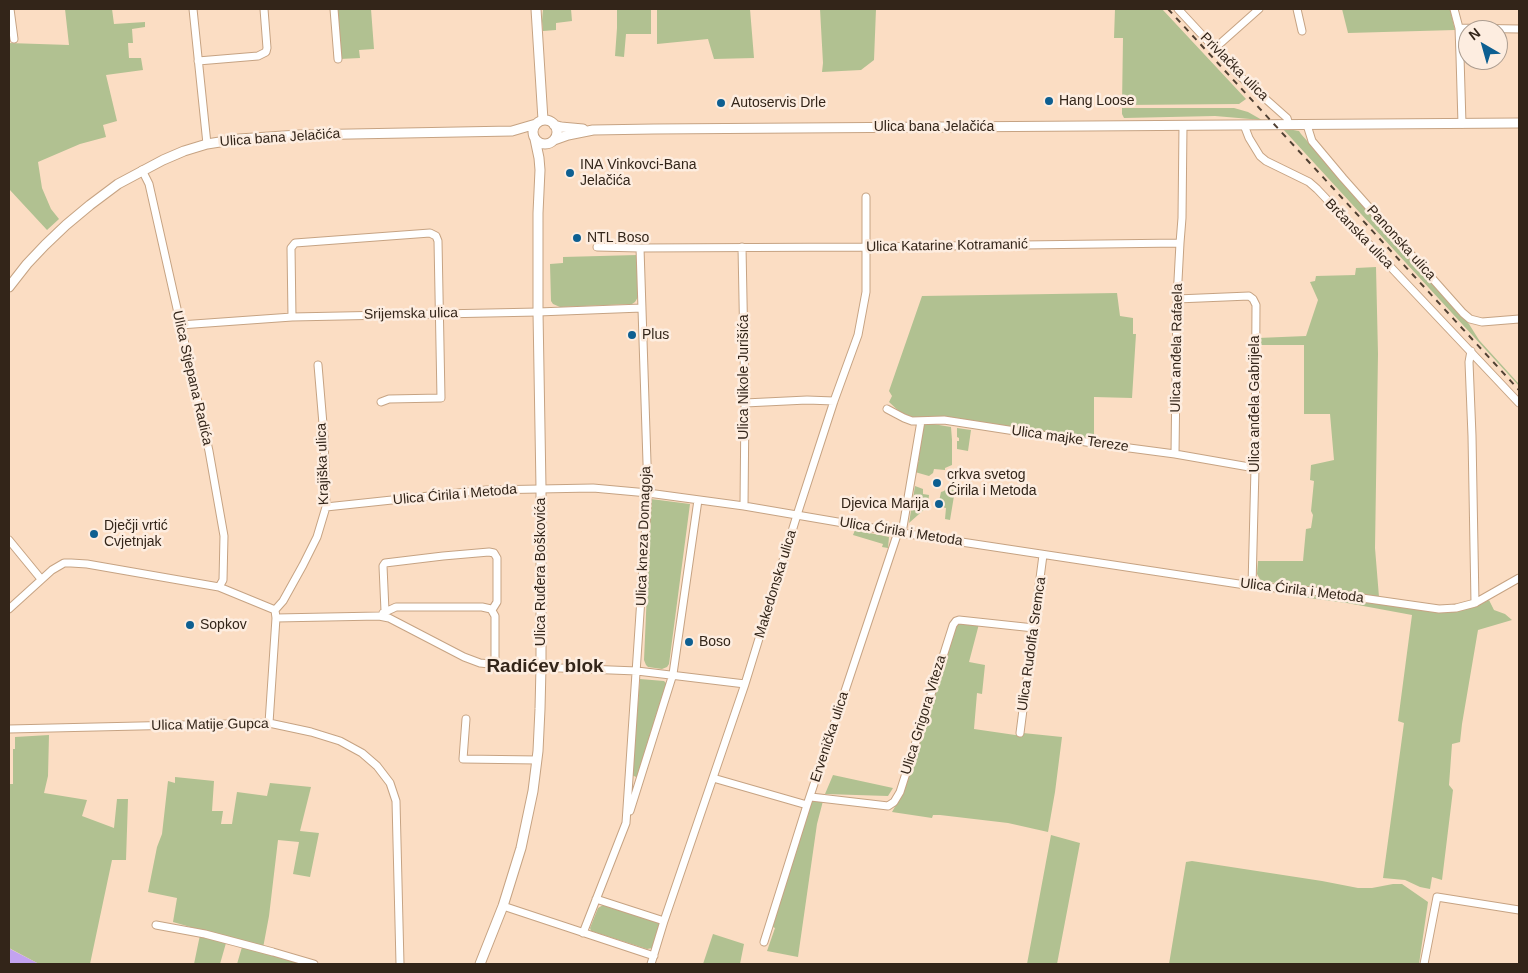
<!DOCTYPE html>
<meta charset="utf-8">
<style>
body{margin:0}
#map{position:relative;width:1528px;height:973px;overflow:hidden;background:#fbddc3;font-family:Arial,sans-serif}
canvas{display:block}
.frame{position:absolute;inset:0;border:10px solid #332519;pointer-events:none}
.north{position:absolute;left:1458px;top:20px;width:50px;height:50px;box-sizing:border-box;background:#fdede0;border:1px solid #ac9d90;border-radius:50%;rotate:322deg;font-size:14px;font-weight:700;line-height:20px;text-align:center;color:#332519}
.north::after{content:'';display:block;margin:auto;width:18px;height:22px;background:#0d5f91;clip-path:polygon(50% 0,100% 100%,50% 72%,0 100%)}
</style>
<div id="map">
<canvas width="1528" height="973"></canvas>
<div class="frame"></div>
<div class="north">N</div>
</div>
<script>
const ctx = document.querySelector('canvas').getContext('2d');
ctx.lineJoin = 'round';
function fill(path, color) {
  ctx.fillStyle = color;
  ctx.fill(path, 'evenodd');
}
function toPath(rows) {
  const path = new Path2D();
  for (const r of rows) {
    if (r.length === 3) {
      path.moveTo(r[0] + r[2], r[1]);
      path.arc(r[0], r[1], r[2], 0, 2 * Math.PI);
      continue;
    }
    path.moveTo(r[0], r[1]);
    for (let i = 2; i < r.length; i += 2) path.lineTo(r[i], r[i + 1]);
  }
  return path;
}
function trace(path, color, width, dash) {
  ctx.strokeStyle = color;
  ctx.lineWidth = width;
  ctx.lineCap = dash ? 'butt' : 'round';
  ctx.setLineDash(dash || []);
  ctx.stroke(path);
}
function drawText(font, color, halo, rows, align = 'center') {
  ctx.font = font + ' Arial,sans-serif';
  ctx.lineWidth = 5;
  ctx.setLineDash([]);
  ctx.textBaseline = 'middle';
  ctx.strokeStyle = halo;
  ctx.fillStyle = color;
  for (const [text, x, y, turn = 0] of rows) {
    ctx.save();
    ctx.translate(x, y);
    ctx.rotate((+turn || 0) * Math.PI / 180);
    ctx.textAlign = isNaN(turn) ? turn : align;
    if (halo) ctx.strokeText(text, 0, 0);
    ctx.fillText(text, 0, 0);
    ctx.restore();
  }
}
fill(toPath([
 [65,9,112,9,114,24,145,22,145,27,132,29,133,43,128,43,129,58,141,58,143,70,106,75,117,121,103,125,106,137,80,144,38,162,42,188,51,209,59,219,47,230,9,189,9,43,69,45],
 [337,9,371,9,374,49,359,50,360,58,340,59],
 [543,9,571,9,572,21,556,23,556,30,543,31,542,21],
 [617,9,651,9,651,34,626,34,624,57,615,56,617,28],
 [657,9,750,9,754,58,714,59,708,39,657,44],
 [820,9,876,9,874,60,861,70,822,72,823,63],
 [1115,9,1162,9,1246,99,1239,104,1122,105,1123,38,1114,38],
 [1342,9,1450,9,1455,30,1348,33],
 [1122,108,1234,108,1248,112,1262,120,1215,116,1124,118,1122,114],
 [1282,128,1299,131,1301,134,1469,324,1479,340,1519,384,1519,386],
 [637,255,638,297,635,302,632,304,560,307,553,304,551,301,550,264,563,263,563,257],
 [1376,267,1378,354,1375,548,1379,597,1261,581,1257,574,1258,561,1303,561,1306,529,1311,528,1313,515,1311,511,1314,481,1310,480,1311,465,1334,460,1330,414,1304,414,1304,345,1258,345,1258,338,1306,336,1318,300,1310,282,1315,281,1316,276,1355,275,1356,268],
 [1117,293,1120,316,1133,318,1133,334,1136,334,1132,398,1094,397,1094,440,911,418,903,415,889,402,892,396,889,391,922,296],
 [927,423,951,427,952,440,952,465,945,468,945,470,934,469,933,473,929,476,915,472,916,464,919,461,917,459,923,426],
 [957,428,971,430,968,451,957,449,957,441,959,441,959,438,957,437],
 [915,486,923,489,923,494,929,495,928,504,927,507,909,523],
 [946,489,955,490,950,520,945,519,946,508,938,506,941,492,944,491],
 [651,499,690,504,669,664,667,667,662,669,648,667,646,665,644,660],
 [855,530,889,537,888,548,882,547,883,544,853,535],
 [1302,592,1418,609,1476,606,1489,600,1494,610,1505,614,1512,620,1478,630,1462,724,1460,742,1452,744,1449,785,1453,790,1442,880,1432,877,1430,889,1420,887,1405,880,1383,878,1404,723,1398,721,1412,615,1347,603,1301,597],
 [958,623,979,624,969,662,985,665,982,694,977,693,974,729,1022,736,1023,733,1062,737,1055,792,1048,832,1008,823,940,815,933,815,932,818,892,812,903,792,956,626],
 [640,679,664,681,667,684,638,776,636,777,632,775],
 [49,735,48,776,44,793,87,800,82,816,114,828,117,799,128,799,126,860,112,860,90,964,39,964,9,948,9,784,13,784,13,749,15,749,15,737],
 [833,775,893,788,888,796,825,794],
 [175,777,214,781,212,811,223,811,221,824,232,824,237,792,267,796,270,783,311,787,300,831,319,833,310,877,293,874,299,842,278,840,269,916,263,948,173,922,177,898,148,892,157,847,162,834,168,781,175,783],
 [815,799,823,801,817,824,798,957,767,951,775,928,771,926,810,806,812,801],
 [1051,835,1080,843,1057,964,1027,964],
 [1192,861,1322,881,1358,888,1372,888,1393,884,1402,884,1428,902,1419,964,1169,964,1186,862],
 [603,905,658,922,660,925,653,948,647,949,591,931,590,928,598,908],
 [713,934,744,944,740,964,703,964],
 [200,935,226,943,220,964,194,964],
 [242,947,307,964,237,964]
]), '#b1c191');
fill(toPath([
 [9,948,12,950,39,964,9,964]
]), '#c3a3f0');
const minor = toPath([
 [10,9,14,39],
 [193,9,207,144],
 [334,9,338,59],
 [1178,9,1242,78,1287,118,1289,125],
 [1297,9,1302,31],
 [1454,9,1459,28,1460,56,1462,124],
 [1459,28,1519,29],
 [1214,49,1259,9],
 [198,61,258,56,266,52,267,48,264,9],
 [1244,125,1249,138,1260,156,1266,161,1309,182,1317,189,1519,403],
 [1307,125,1312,141,1343,178,1463,313,1470,319,1482,322,1519,319],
 [142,170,149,184,209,451,224,536,223,580,219,587],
 [597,247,640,248,866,247,1180,243,1182,218,1183,126],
 [742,247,745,403,744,506],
 [1177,299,1249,296,1253,299,1256,305,1255,468,1252,586],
 [292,317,291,248,295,243,430,233,436,236,438,241,441,398,389,399,381,402],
 [180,325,292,317,538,312,642,308],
 [1471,351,1469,362,1472,436,1475,603],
 [745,403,807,400,834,401],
 [887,409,904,418,912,421,944,420,1099,444,1175,454,1255,468],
 [1175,454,1177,299,1180,243],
 [326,507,486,490,593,488,648,493,744,506,902,533,1252,586,1313,591,1439,609,1456,608,1475,603,1519,578],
 [902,533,921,421],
 [9,540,41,579],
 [9,609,52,570,64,563,71,563,87,564,219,587,275,610,276,618,269,723],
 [275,610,283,601,303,565,317,537,326,507,324,436,318,365],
 [385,611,383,566,385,563,443,556,489,552,494,553,497,558,497,602,492,610],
 [383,613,396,607,482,607,491,609,495,616,495,665],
 [276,618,379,616,389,618,464,657,480,663,508,666,637,671,745,684],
 [466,719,463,759,537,760],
 [9,729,269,723,311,732,340,741,362,753,377,766,390,783,396,801,400,964],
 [1020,733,1043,555],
 [713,778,807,805],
 [811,797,888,806,894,802,900,792,953,625,956,621,959,620,1034,628],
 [630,811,673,674,698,500],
 [596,899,664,921],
 [503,906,654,956],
 [156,925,205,934,273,952,314,964],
 [583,933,626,823,648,493,640,248],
 [764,942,807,805,898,532],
 [651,964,664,921,745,684,797,515,834,401,858,335,866,292,866,197],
 [1424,964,1437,897,1519,910]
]);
const major = toPath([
 [536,9,543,120],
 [545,132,12],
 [554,125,561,127,583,129],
 [554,140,568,135,593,130,654,129,1519,123],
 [9,287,27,264,45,245,66,225,90,205,118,184,163,160,184,151,207,144,239,139,298,135,512,131,536,124],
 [480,964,503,906,521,848,533,791,538,751,540,709,541,667,541,488,538,312,538,213,540,170,539,158,535,139]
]);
trace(minor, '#c6a383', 9);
trace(major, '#c6a383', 11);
trace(minor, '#fff', 7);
trace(major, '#fff', 9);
trace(toPath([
 [1168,9,1519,390]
]), '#514133', 2, [6, 6]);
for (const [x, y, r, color] of [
 [1049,101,5,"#0d5f91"],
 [721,103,5,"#0d5f91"],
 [570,173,5,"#0d5f91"],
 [577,238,5,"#0d5f91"],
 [632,335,5,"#0d5f91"],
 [937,483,5,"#0d5f91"],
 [939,504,5,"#0d5f91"],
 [94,534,5,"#0d5f91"],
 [190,625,5,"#0d5f91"],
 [689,642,5,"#0d5f91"]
]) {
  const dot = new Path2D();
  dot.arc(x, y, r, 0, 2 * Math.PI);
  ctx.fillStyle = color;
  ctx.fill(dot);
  trace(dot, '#fdede0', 2);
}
drawText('14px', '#332519', '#fdede0', [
 ["Privlačka ulica",1234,67,45],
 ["Ulica bana Jelačića",934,127],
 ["Ulica bana Jelačića",280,138,-4],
 ["Brčanska ulica",1359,234,46],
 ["Panonska ulica",1401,243,48],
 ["Ulica Katarine Kotramanić",947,246,-1],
 ["Srijemska ulica",411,314,-1],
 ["Ulica anđela Rafaela",1177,348,-89],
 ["Ulica Nikole Jurišića",744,377,-90],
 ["Ulica Stjepana Radića",192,378,77],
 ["Ulica anđela Gabrijela",1255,404,-90],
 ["Ulica majke Tereze",1070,439,8],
 ["Krajiška ulica",323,464,-92],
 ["Ulica Ćirila i Metoda",455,495,-5],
 ["Ulica Ćirila i Metoda",901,532,9],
 ["Ulica kneza Domagoja",644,536,-88],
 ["Ulica Ruđera Boškovića",541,572,-90],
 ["Makedonska ulica",776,584,-73],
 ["Ulica Ćirila i Metoda",1302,591,7],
 ["Ulica Rudolfa Sremca",1032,644,-82],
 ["Ulica Grigora Viteza",924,715,-73],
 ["Ulica Matije Gupca",210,725,-1],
 ["Ervenička ulica",830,737,-72]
]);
drawText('14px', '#332519', '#fdede0', [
 ["Hang Loose",1059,101],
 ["Autoservis Drle",731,103],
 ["INA Vinkovci-Bana",580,165],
 ["Jelačića",580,181],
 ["NTL Boso",587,238],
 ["Plus",642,335],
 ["crkva svetog",947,475],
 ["Ćirila i Metoda",947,491],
 ["Djevica Marija",929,504,"right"],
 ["Dječji vrtić",104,526],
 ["Cvjetnjak",104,542],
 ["Sopkov",200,625],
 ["Boso",699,642]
], 'left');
drawText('bold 19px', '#332519', '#fdede0', [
 ["Radićev blok",545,667]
]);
</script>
